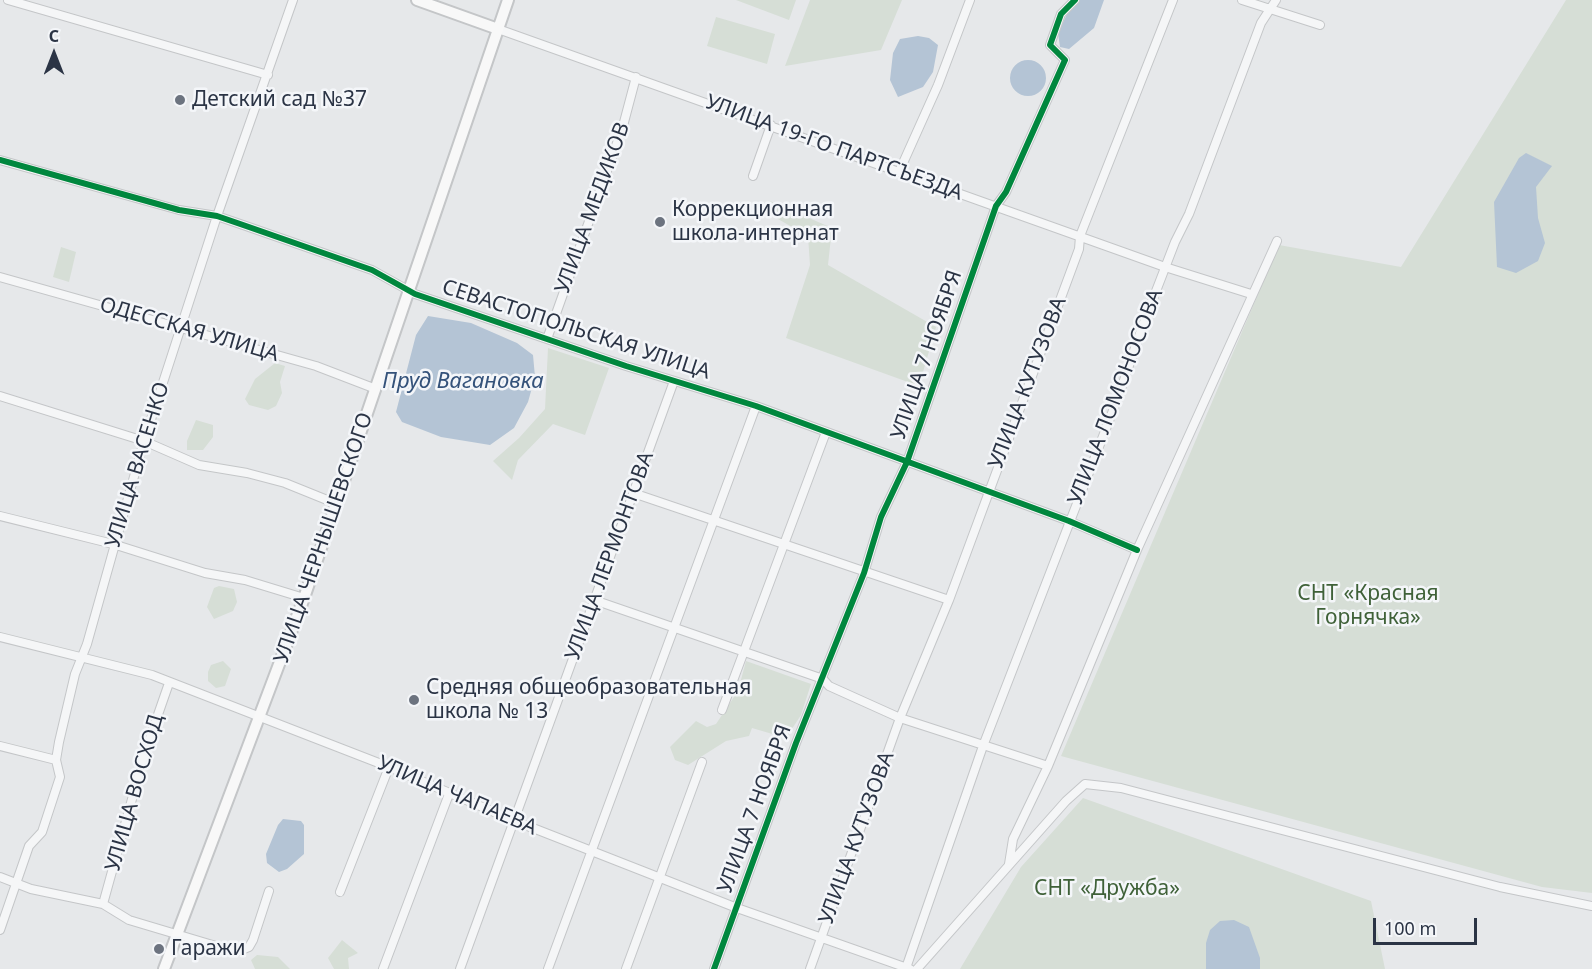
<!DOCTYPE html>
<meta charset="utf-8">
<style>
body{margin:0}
#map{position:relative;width:1592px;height:969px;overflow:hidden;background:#e6e8ea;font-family:"Noto Sans",sans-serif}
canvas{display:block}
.north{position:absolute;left:24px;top:24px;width:60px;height:60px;-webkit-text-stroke:4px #f4f6f9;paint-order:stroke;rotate:0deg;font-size:16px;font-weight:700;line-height:24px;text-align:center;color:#2b3445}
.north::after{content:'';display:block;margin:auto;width:21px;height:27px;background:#2b3445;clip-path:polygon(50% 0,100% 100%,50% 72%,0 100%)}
.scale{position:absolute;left:1373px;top:918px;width:104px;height:27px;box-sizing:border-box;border:3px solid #2b3445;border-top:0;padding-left:8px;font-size:18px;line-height:21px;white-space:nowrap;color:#2b3445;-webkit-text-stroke:4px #f4f6f9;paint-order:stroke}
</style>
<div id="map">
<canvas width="1592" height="969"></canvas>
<div class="north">С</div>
<div class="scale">100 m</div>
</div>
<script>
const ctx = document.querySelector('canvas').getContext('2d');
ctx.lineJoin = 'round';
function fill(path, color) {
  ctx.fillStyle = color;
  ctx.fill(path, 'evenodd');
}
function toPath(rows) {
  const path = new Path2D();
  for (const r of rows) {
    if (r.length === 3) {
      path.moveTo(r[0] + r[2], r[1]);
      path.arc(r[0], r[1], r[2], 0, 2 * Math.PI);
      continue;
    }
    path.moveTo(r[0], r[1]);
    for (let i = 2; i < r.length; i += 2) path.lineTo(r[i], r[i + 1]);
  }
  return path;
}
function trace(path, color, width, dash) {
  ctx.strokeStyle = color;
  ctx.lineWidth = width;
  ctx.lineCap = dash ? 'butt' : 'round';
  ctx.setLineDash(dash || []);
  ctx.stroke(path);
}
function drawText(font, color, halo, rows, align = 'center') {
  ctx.font = font + ' "Noto Sans",sans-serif';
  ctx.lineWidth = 5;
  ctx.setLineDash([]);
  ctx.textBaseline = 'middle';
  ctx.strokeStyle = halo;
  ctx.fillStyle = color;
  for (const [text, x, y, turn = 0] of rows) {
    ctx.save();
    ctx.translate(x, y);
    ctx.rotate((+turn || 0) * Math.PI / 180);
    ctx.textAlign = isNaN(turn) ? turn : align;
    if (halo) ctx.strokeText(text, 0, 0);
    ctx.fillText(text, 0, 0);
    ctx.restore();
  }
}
fill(toPath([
 [736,0,796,0,789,20],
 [810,0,902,0,881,50,785,66],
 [1566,0,1592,0,1592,893,1542,887,1061,756,1279,245,1401,267],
 [716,17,775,34,767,64,707,46],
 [770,201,832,228,828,265,936,327,919,386,786,338,810,265,808,236,762,210],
 [61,247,76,252,69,282,53,277],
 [548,348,609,368,585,435,553,424,518,460,512,480,493,461,519,438,545,409],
 [275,363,285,366,280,382,282,393,276,406,268,410,249,405,245,399,255,379],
 [196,420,213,425,213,437,203,450,187,450,187,441],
 [219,586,234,589,237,602,233,611,214,619,207,607,214,588],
 [223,661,231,669,225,686,216,688,208,681,208,672,211,665],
 [746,661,811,684,801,715,786,738,752,728,749,736,726,741,688,765,675,760,670,747,696,721,707,727,716,724,738,691],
 [1083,798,1371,901,1385,969,960,969,1021,867],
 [342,940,358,953,348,958,349,969,334,969,328,958],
 [257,955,278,957,290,969,255,969,251,960]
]), '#d6ded6');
fill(toPath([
 [1079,0,1104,0,1094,28,1069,49,1060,47,1058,33,1068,12],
 [918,36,929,38,938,45,933,72,923,87,898,97,890,80,893,53,900,39],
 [1028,78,18],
 [1526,153,1552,166,1536,187,1538,218,1545,243,1538,261,1516,273,1497,267,1494,202,1519,158],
 [428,316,471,323,517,343,533,355,535,377,528,402,514,428,490,445,441,437,402,422,396,412,416,335],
 [283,819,301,821,304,825,304,854,287,869,279,872,267,863,266,854,278,825],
 [1234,920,1249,927,1260,958,1260,969,1206,969,1206,943,1210,930,1220,921]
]), '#b4c4d5');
const street = toPath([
 [8,0,268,75],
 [1242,0,1320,25],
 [498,29,1165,267,1251,294],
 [0,160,179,210,217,216,246,226,372,270,415,294,626,366,756,406,1069,521,1137,550],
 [899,172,938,85,970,0],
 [753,176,771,125],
 [0,277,316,366,376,389],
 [547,339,623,126,636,77],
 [0,396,144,441,199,465,247,473,285,483,337,504],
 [633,493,949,600],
 [0,516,113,544,205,573,245,580,304,598],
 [594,600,823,679,829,686,900,718,1048,766],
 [0,637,152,675,389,767,515,821,737,908,910,969],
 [722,710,826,432],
 [0,746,56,760],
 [1009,864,1013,839,1048,766,1137,550,1277,241],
 [0,877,31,889,103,904,129,920,236,952,249,947,253,940,269,891],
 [340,892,389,767],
 [103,904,145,752,169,683],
 [0,930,29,846,42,832,60,777,56,760,59,742,75,674,87,644,144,441,217,216,293,0],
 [906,968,983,746,1119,395,1141,330,1175,242,1189,214,1261,23,1276,0],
 [383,969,449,794],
 [460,969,674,381],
 [548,969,756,406],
 [626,969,702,762],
 [714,969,796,743,864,573,881,517,907,462,996,206,1006,192,1065,60,1050,45,1061,14,1075,0],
 [810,969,900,718,949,600,1079,249,1080,236,1173,0],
 [917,969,1066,801,1085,784,1121,788,1500,887,1592,906]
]);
const secondary = toPath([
 [417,0,498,29],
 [164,969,304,598,508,0]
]);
trace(street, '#c4c6c8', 10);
trace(secondary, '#c4c6c8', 14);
trace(street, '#f5f6f7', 8);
trace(secondary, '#f8f8f8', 10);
trace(toPath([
 [0,160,179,210,217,216,246,226,372,270,415,294,626,366,756,406,1069,521,1137,550],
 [714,969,796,743,864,573,881,517,907,462,996,206,1006,192,1065,60,1050,45,1061,14,1075,0]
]), '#00873e', 6);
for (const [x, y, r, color] of [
 [180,100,6,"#6c737f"],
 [660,222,6,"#6c737f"],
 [414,700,6,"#6c737f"],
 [159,949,6,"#6c737f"]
]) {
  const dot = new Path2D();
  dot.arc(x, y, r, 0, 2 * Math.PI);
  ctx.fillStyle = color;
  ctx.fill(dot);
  trace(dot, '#f4f6f9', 2);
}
drawText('21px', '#2b3445', '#f4f6f9', [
 ["Детский сад №37",192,100],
 ["Коррекционная",672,210],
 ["школа-интернат",672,234],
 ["Средняя общеобразовательная",426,688],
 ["школа № 13",426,712],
 ["Гаражи",171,949]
], 'left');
drawText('21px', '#2b3445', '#f4f6f9', [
 ["УЛИЦА 19-ГО ПАРТСЪЕЗДА",834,148,20],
 ["УЛИЦА МЕДИКОВ",593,208,-70],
 ["ОДЕССКАЯ УЛИЦА",189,330,16],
 ["СЕВАСТОПОЛЬСКАЯ УЛИЦА",576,330,18],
 ["УЛИЦА 7 НОЯБРЯ",927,355,-71],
 ["УЛИЦА КУТУЗОВА",1028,383,-69],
 ["УЛИЦА ЛОМОНОСОВА",1116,397,-69],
 ["УЛИЦА ВАСЕНКО",138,465,-73],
 ["УЛИЦА ЧЕРНЫШЕВСКОГО",324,538,-71],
 ["УЛИЦА ЛЕРМОНТОВА",610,556,-70],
 ["УЛИЦА ВОСХОД",135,793,-74],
 ["УЛИЦА ЧАПАЕВА",457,796,23],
 ["УЛИЦА 7 НОЯБРЯ",755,809,-70],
 ["УЛИЦА КУТУЗОВА",857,838,-70]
]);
drawText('21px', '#3f6138', '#f4f6f9', [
 ["СНТ «Красная",1368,594],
 ["Горнячка»",1368,618],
 ["СНТ «Дружба»",1107,889]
]);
drawText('italic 22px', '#34527a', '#f4f6f9', [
 ["Пруд Вагановка",463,382]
]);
</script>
